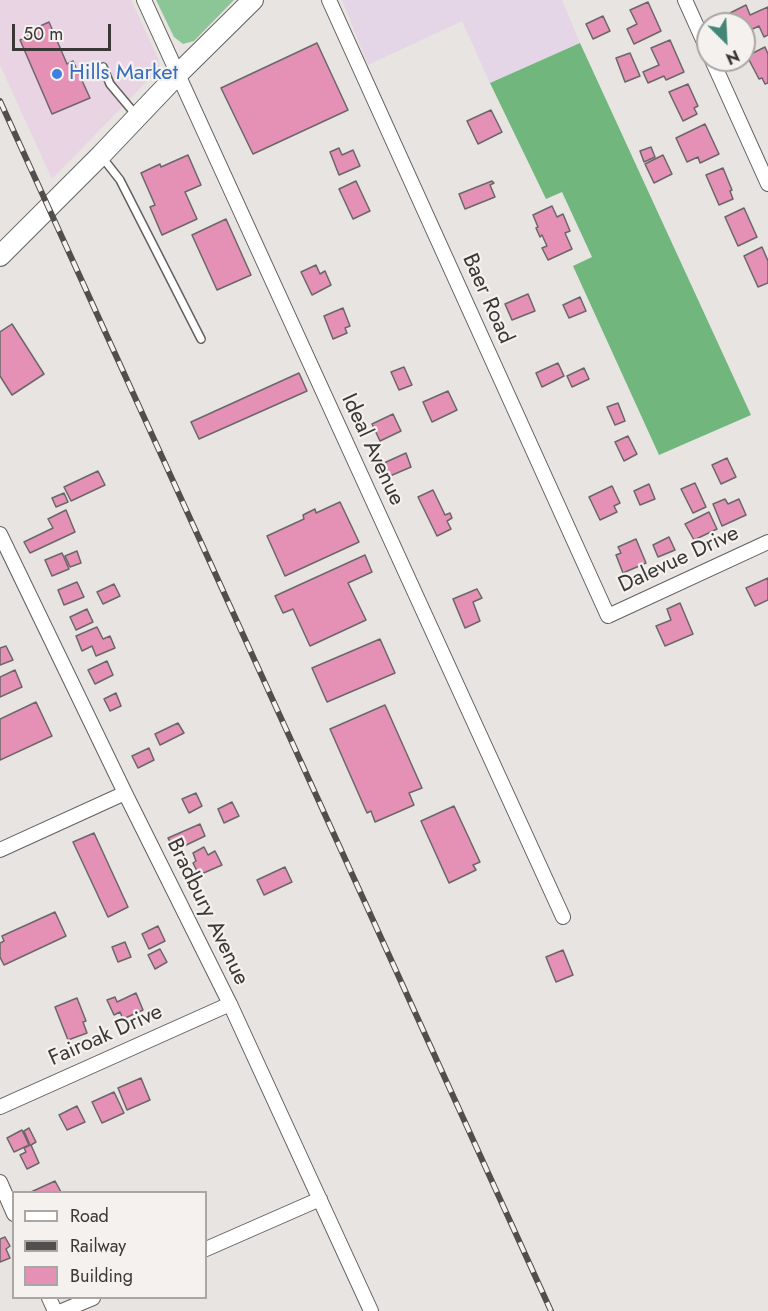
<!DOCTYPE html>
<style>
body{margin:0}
#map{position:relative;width:768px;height:1311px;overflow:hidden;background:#e7e4e1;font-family:Jost,sans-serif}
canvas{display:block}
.legend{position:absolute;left:12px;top:1191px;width:195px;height:108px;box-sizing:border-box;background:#f4f1ee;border:2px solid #a9a7a5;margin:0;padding:8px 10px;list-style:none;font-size:18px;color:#393837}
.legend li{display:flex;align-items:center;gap:12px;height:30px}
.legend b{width:30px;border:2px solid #a9a7a5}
.north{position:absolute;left:696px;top:12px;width:60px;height:60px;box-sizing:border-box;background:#f4f1ee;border:2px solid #a9a7a5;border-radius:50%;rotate:156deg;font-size:16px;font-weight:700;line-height:24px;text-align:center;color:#393837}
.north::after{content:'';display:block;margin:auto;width:21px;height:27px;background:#438677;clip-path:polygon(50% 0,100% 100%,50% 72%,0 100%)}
.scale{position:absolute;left:12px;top:24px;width:99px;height:27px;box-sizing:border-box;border:3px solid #393837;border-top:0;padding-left:8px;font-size:18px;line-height:21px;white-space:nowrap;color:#393837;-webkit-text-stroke:4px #f4f1ee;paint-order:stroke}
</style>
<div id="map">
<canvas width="768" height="1311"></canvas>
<ul class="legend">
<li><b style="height:8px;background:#fff"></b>Road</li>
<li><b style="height:8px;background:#504f4e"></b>Railway</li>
<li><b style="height:16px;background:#e591b6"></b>Building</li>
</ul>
<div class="north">N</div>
<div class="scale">50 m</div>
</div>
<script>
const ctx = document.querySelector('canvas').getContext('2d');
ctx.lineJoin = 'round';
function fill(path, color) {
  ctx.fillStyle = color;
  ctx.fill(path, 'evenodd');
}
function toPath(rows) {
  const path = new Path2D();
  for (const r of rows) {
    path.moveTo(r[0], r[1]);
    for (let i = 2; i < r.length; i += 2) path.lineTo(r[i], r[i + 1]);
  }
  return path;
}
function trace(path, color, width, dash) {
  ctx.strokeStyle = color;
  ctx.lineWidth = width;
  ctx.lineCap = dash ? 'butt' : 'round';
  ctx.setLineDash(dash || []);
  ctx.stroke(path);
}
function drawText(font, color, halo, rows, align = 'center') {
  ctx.font = font + ' Jost,sans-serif';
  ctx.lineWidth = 4.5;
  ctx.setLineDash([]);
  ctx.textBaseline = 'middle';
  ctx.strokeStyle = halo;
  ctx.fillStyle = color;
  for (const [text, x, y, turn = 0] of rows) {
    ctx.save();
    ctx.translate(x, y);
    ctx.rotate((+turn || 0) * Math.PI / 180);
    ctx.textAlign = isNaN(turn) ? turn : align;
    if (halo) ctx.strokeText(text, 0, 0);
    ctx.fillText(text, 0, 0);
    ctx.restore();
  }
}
fill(toPath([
 [0,0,131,0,158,58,160,68,52,179,0,65]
]), '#e8d4e3');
fill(toPath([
 [342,0,562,0,580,43,490,83,462,21,368,65]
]), '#e4d5e7');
fill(toPath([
 [156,0,234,0,194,41,183,44,174,37]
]), '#8dc696');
fill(toPath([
 [580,43,751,415,659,455,573,266,592,257,562,192,546,199,490,83]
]), '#71b77d');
const building = toPath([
 [648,2,661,31,634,44,627,29,637,24,630,10,648,2],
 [746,5,750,15,768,7,768,35,764,37,759,26,744,33,744,24,735,24,730,13,746,5],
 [603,16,610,31,593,39,586,24,603,16],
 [49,22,67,64,73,61,90,98,52,114,20,40,27,37,25,33,49,22],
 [670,40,684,72,666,80,664,76,648,83,643,72,659,65,651,48,670,40],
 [317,43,348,110,253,154,221,88,317,43],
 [765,47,768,54,768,83,765,84,762,78,759,79,747,56,765,47],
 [630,53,640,76,625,82,616,58,630,53],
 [688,84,698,106,694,108,697,114,683,121,669,92,688,84],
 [491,110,502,132,478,144,467,121,491,110],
 [705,124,719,154,700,163,698,157,687,162,676,138,705,124],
 [651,147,655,157,644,162,640,151,651,147],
 [339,148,342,155,353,150,360,166,339,175,330,152,339,148],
 [188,155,201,185,185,192,197,219,162,235,150,207,155,205,141,173,160,164,161,167,188,155],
 [663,155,672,174,654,183,645,164,663,155],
 [723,168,732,190,730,191,733,199,719,205,706,175,723,168],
 [356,181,370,211,353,219,339,189,356,181],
 [492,181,494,183,490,185,495,197,465,209,459,194,492,181],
 [552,206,557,217,563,214,570,231,565,233,572,249,548,260,542,248,547,246,542,235,540,237,536,228,538,227,533,215,552,206],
 [744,208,757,237,738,246,725,217,744,208],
 [226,219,251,275,217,290,192,235,226,219],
 [762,247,768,261,768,283,758,287,744,256,762,247],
 [316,265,320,274,325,271,331,285,312,295,301,272,316,265],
 [528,294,535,311,512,320,505,304,528,294],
 [580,297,586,311,569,318,563,305,580,297],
 [343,308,350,326,345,328,347,333,333,339,324,316,343,308],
 [12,324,44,374,12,395,0,376,0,332,12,324],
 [558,363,564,376,542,387,536,373,558,363],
 [404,367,412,385,399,390,391,372,404,367],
 [584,368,589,379,572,387,567,376,584,368],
 [299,373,307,391,199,439,191,422,299,373],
 [448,391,457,410,432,422,423,402,448,391],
 [618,403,625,421,615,425,607,407,618,403],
 [393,414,401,431,380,441,372,424,393,414],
 [628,436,637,454,624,461,615,442,628,436],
 [406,453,411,467,390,476,384,463,406,453],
 [727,458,736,477,721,484,712,465,727,458],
 [98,471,105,485,71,501,64,487,98,471],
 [695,483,706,507,693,513,681,489,695,483],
 [649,484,655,499,640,505,634,491,649,484],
 [612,486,620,503,614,506,617,512,600,520,589,497,612,486],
 [433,490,445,515,450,513,452,518,447,521,451,529,437,536,418,497,433,490],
 [64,493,68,502,56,507,52,498,64,493],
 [725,499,728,504,739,499,746,515,722,526,713,504,725,499],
 [340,502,359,542,285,576,267,536,304,519,303,515,315,509,316,513,340,502],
 [66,510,75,532,30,553,24,542,53,528,48,519,66,510],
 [709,512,717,529,694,540,685,524,709,512],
 [669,537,675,550,658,557,653,545,669,537],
 [636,539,646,563,623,573,616,555,621,553,618,547,636,539],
 [77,551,81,563,70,567,65,556,77,551],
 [62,553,69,569,52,576,45,560,62,553],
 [365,555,372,572,348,583,366,620,310,646,293,609,283,613,275,596,365,555],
 [768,578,768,600,755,606,746,588,768,578],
 [77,582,84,597,64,605,58,590,77,582],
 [114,584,120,596,103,604,97,592,114,584],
 [477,589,482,598,473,602,480,621,465,628,453,599,477,589],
 [680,603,693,634,665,646,656,626,671,620,667,609,680,603],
 [87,609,93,622,76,630,70,617,87,609],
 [97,627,103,639,110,636,115,648,96,656,92,646,82,651,76,636,97,627],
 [380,639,395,673,327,702,312,668,380,639],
 [6,646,13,660,0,665,0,648,6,646],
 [107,661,113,675,95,684,88,670,107,661],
 [15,670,22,687,0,697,0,677,15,670],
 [116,693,121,706,110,711,104,699,116,693],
 [36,702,52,736,0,760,0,719,36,702],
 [385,705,422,788,409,793,414,805,375,822,371,811,367,813,330,729,385,705],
 [178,723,184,733,160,745,155,734,178,723],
 [149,748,154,760,138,768,132,756,149,748],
 [196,793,202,806,189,813,182,799,196,793],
 [232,802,239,816,224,823,218,809,232,802],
 [454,806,480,862,473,865,476,870,449,883,421,821,454,806],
 [200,824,205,836,178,849,174,841,171,843,168,838,200,824],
 [94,833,128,907,108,917,73,842,94,833],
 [204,847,208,855,215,851,222,865,199,875,193,863,196,861,193,853,204,847],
 [285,867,292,882,264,895,257,880,285,867],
 [55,912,66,936,4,965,0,957,0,943,4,941,2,936,55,912],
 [158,926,165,941,149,949,142,934,158,926],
 [125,942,131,957,118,962,112,947,125,942],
 [160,949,167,962,155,969,148,955,160,949],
 [563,950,573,975,556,982,546,957,563,950],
 [136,993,143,1010,123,1019,120,1012,114,1015,107,1000,115,997,117,1002,136,993],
 [77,998,86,1021,83,1022,87,1033,68,1040,55,1007,77,998],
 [141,1078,150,1100,127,1110,118,1088,141,1078],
 [114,1092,124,1113,102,1123,92,1102,114,1092],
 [77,1106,85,1122,67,1130,59,1115,77,1106],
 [29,1128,36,1142,31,1145,39,1163,27,1169,20,1155,26,1152,24,1148,30,1145,24,1131,29,1128],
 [22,1130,29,1145,14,1152,7,1138,22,1130],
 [55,1181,61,1192,31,1192,55,1181],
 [5,1237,10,1246,6,1249,10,1258,0,1262,0,1239,5,1237]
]);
fill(building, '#e591b6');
trace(building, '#6b6769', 1.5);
const lane = toPath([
 [103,67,110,84,136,115],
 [102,157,120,180,201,339]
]);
const street = toPath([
 [144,0,563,917],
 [329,0,608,616,768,542],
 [685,0,708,51],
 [712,60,768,184],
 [0,534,125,793,230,1004,371,1311],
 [0,850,125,793],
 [0,1107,230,1004],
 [0,1182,14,1214],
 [206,1249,320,1199],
 [49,1298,55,1311],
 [62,1311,93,1298]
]);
const secondary = toPath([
 [0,256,101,155,178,74,253,0]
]);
trace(lane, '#63605e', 10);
trace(street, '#63605e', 16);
trace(secondary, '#63605e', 22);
trace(lane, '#fff', 7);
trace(street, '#fff', 14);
trace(secondary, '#fff', 20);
const rail = toPath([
 [0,101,551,1311]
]);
trace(rail, '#504f4e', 6);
trace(rail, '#f4f1ee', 4, [11]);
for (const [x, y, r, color] of [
 [57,74,6,"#3f7fe0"]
]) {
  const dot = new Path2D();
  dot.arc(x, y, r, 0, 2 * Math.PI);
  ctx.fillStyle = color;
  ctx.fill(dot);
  trace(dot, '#f4f1ee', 2);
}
drawText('22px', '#366cbe', '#f4f1ee', [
 ["Hills Market",69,74]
], 'left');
drawText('22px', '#393837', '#f4f1ee', [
 ["Baer Road",487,299,66],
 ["Ideal Avenue",372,450,65],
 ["Dalevue Drive",679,560,-25],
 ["Bradbury Avenue",207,912,64],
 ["Fairoak Drive",106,1036,-24]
]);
</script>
